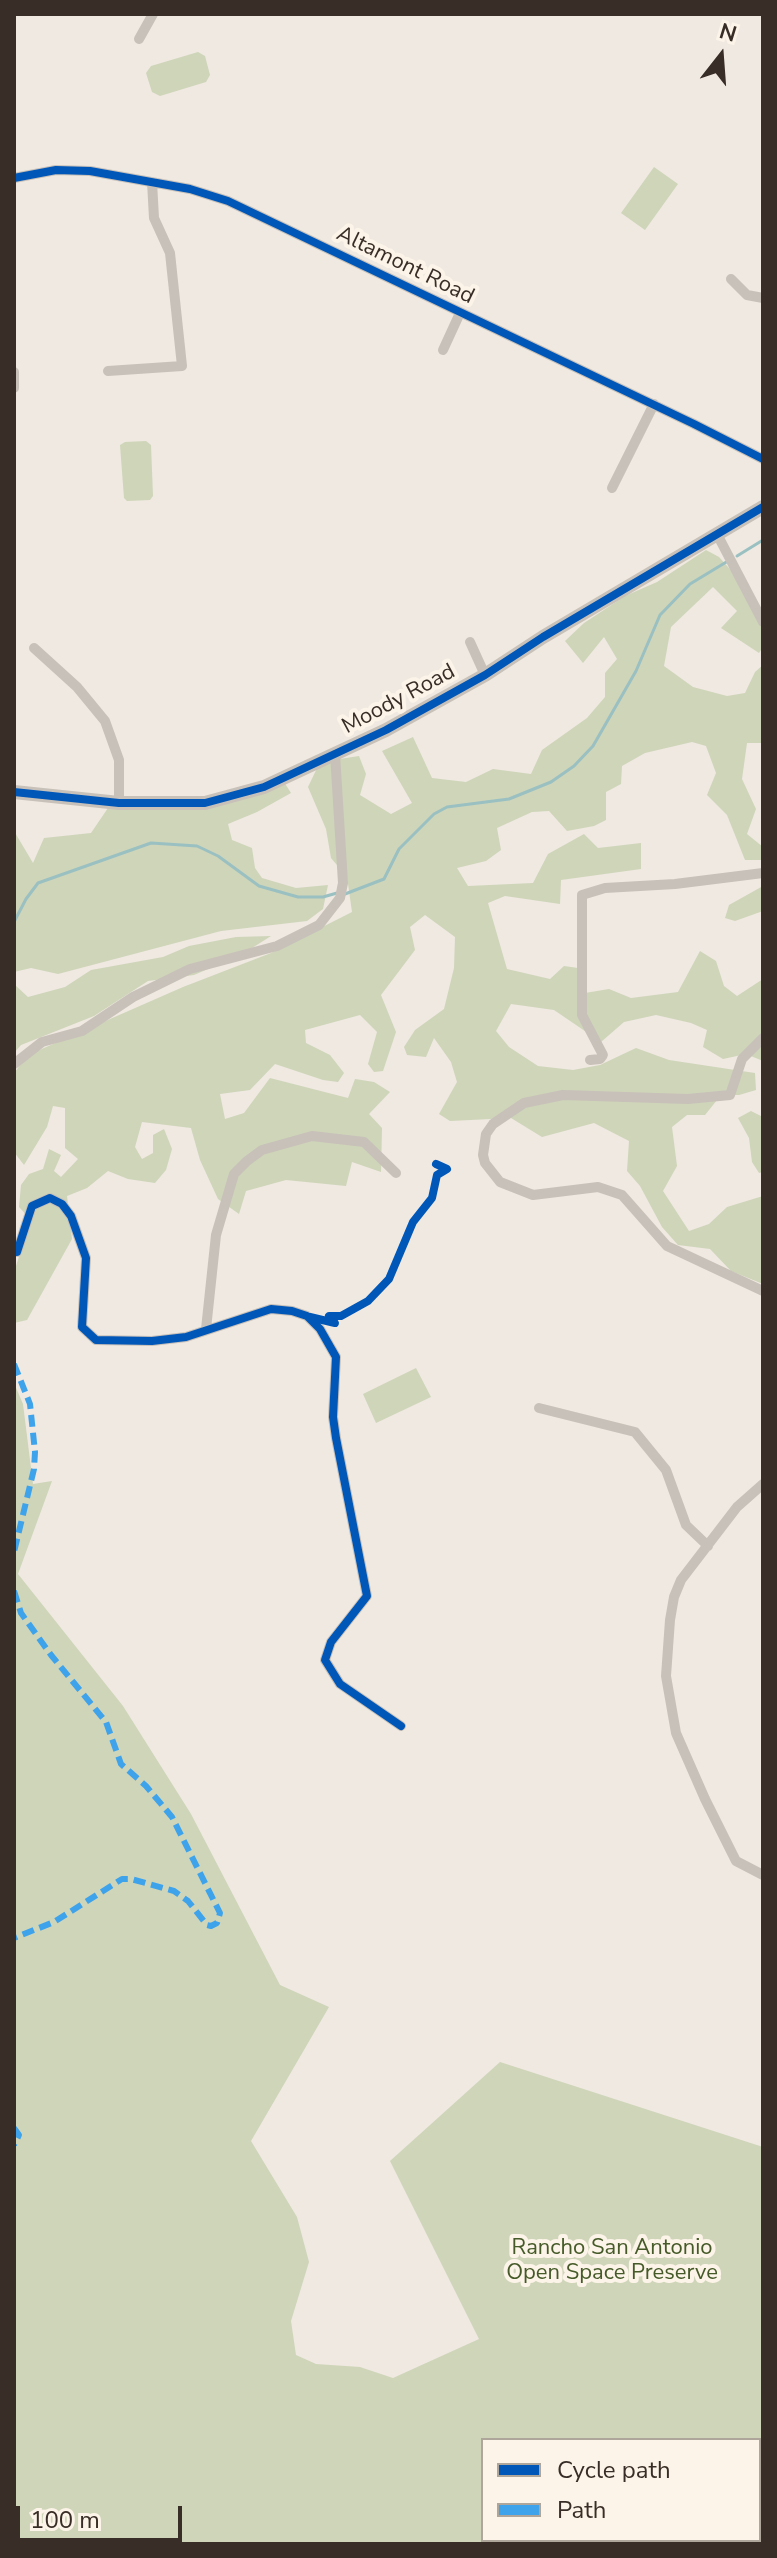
<!DOCTYPE html>
<style>
body{margin:0}
#map{position:relative;width:777px;height:2558px;overflow:hidden;background:#efe9e1;font-family:"Nunito Sans",sans-serif}
canvas{display:block}
.frame{position:absolute;inset:0;border:16px solid #392e27;pointer-events:none}
.legend{position:absolute;left:481px;top:2438px;width:280px;height:104px;box-sizing:border-box;background:#fcf4e8;border:2px solid #aea59b;margin:0;padding:10px 14px;list-style:none;font-size:24px;color:#392e27}
.legend li{display:flex;align-items:center;gap:16px;height:40px}
.legend b{width:40px;border:2px solid #aea59b}
.north{position:absolute;left:681px;top:16px;width:80px;height:80px;-webkit-text-stroke:6px #fcf4e8;paint-order:stroke;rotate:17deg;font-size:22px;font-weight:700;line-height:32px;text-align:center;color:#392e27}
.north::after{content:'';display:block;margin:auto;width:28px;height:36px;background:#392e27;clip-path:polygon(50% 0,100% 100%,50% 72%,0 100%)}
.scale{position:absolute;left:16px;top:2506px;width:166px;height:36px;box-sizing:border-box;border:4px solid #392e27;border-top:0;padding-left:10px;font-size:24px;line-height:28px;white-space:nowrap;color:#392e27;-webkit-text-stroke:6px #fcf4e8;paint-order:stroke}
</style>
<div id="map">
<canvas width="777" height="2558"></canvas>
<div class="frame"></div>
<ul class="legend">
<li><b style="height:10px;background:#0057b8"></b>Cycle path</li>
<li><b style="height:10px;background:#3fa3eb"></b>Path</li>
</ul>
<div class="north">N</div>
<div class="scale">100 m</div>
</div>
<script>
const ctx = document.querySelector('canvas').getContext('2d');
ctx.lineJoin = 'round';
function fill(path, color) {
  ctx.fillStyle = color;
  ctx.fill(path, 'evenodd');
}
function toPath(rows) {
  const path = new Path2D();
  for (const r of rows) {
    path.moveTo(r[0], r[1]);
    for (let i = 2; i < r.length; i += 2) path.lineTo(r[i], r[i + 1]);
  }
  return path;
}
function trace(path, color, width, dash) {
  ctx.strokeStyle = color;
  ctx.lineWidth = width;
  ctx.lineCap = dash ? 'butt' : 'round';
  ctx.setLineDash(dash || []);
  ctx.stroke(path);
}
function drawText(font, color, halo, rows, align = 'center') {
  ctx.font = font + ' "Nunito Sans",sans-serif';
  ctx.lineWidth = 8;
  ctx.setLineDash([]);
  ctx.textBaseline = 'middle';
  ctx.strokeStyle = halo;
  ctx.fillStyle = color;
  for (const [text, x, y, turn = 0] of rows) {
    ctx.save();
    ctx.translate(x, y);
    ctx.rotate((+turn || 0) * Math.PI / 180);
    ctx.textAlign = isNaN(turn) ? turn : align;
    if (halo) ctx.strokeText(text, 0, 0);
    ctx.fillText(text, 0, 0);
    ctx.restore();
  }
}
fill(toPath([
 [198,52,205,56,210,75,206,82,160,96,152,92,146,73,151,66],
 [654,167,678,184,645,230,621,213],
 [146,441,151,445,153,496,150,500,127,501,124,498,120,445,125,442],
 [706,550,719,557,748,589,763,623,763,647,759,653,721,628,737,611,713,587,671,627,664,666,693,687,727,696,745,693,755,672,763,665,763,743,747,743,742,779,756,809,747,834,763,847,763,860,745,860,727,815,707,795,716,773,706,746,692,742,645,753,622,766,621,784,606,792,606,820,594,826,567,831,549,811,532,812,497,828,501,850,486,861,457,868,468,886,533,883,548,854,584,834,598,848,641,843,641,869,561,880,560,904,505,896,488,903,507,969,550,979,564,966,578,968,585,993,609,989,631,998,678,992,700,951,716,961,724,986,737,996,763,979,763,1061,746,1054,723,1059,703,1047,707,1030,691,1023,656,1015,624,1022,601,1042,554,1010,511,1004,496,1031,509,1047,538,1066,573,1070,600,1065,636,1048,669,1060,755,1073,756,1090,739,1095,721,1095,705,1115,687,1115,672,1127,677,1166,663,1191,689,1231,709,1224,727,1207,763,1196,763,1284,731,1271,710,1249,678,1245,662,1227,640,1186,627,1171,629,1141,594,1123,542,1137,511,1118,450,1121,439,1114,457,1082,451,1062,434,1038,426,1057,407,1055,404,1047,415,1030,444,1009,454,968,455,937,425,915,410,927,415,950,381,995,396,1032,383,1071,374,1072,368,1064,377,1032,360,1015,305,1030,306,1043,330,1055,344,1073,338,1082,323,1080,275,1064,250,1090,220,1094,225,1119,244,1113,270,1078,348,1098,355,1079,374,1082,390,1092,369,1114,382,1128,381,1172,352,1162,346,1186,286,1180,246,1191,239,1214,218,1199,200,1160,191,1128,142,1122,135,1147,142,1159,153,1153,153,1135,164,1129,172,1149,166,1170,155,1183,128,1179,108,1171,87,1188,67,1196,72,1239,27,1320,14,1323,14,1272,31,1220,19,1207,21,1185,29,1174,43,1169,49,1149,61,1155,54,1171,61,1177,78,1159,65,1148,65,1108,53,1106,47,1127,24,1165,14,1152,14,1073,28,1055,183,987,271,953,352,912,347,877,331,858,326,829,308,787,320,762,359,756,366,774,360,795,391,814,412,803,382,751,413,737,432,778,466,782,493,769,531,774,542,750,587,718,605,697,605,673,617,659,604,637,583,663,565,641,584,623,625,596,657,582],
 [284,782,291,793,257,812,228,824,232,840,252,848,255,868,262,878,296,888,328,885,323,909,307,921,221,931,58,974,31,968,14,972,14,831,33,863,44,838,91,833,110,805,202,810],
 [763,886,763,911,735,921,725,918,729,905],
 [271,936,241,955,194,975,148,981,94,1016,21,1045,14,1053,14,984,28,997,65,987,91,970,163,957,189,946,236,937],
 [751,1111,763,1117,763,1172,759,1173,752,1162,749,1138,738,1118],
 [416,1368,431,1397,376,1423,363,1394],
 [14,1383,23,1404,33,1484,52,1481,18,1574,123,1706,191,1814,280,1985,329,2007,251,2141,297,2217,309,2262,291,2321,296,2355,316,2364,360,2367,393,2378,479,2339,390,2161,500,2062,763,2147,763,2544,14,2544],
 [483,2440,759,2440,759,2540,483,2540]
]), '#cfd5b9');
trace(toPath([
 [737,556,763,540],
 [345,894,384,879,399,849,434,814,447,807,509,799,551,782,574,766,593,746,636,671,660,615,690,584,728,561],
 [14,922,26,899,38,883,151,843,197,846,218,856,259,886,298,897,323,897,337,893]
]), '#9ac0c2', 3);
trace(toPath([
 [139,39,153,14],
 [14,178,56,170,90,171,190,189,228,201,694,424,763,459],
 [731,279,747,295,763,298],
 [443,350,460,313],
 [108,371,182,366,170,253,154,218,152,182],
 [14,372,14,388],
 [612,488,654,404],
 [717,534,763,622],
 [470,642,485,675],
 [34,648,77,687,105,721,119,760,119,803],
 [763,1038,742,1059,730,1095,688,1099,563,1095,524,1103,493,1124,486,1134,483,1155,485,1163,500,1182,533,1195,598,1187,622,1195,667,1246,763,1291],
 [590,1060,600,1059,603,1055,582,1015,582,895,605,888,675,884,763,873],
 [14,1064,42,1042,82,1031,133,997,190,969,277,946,319,925,340,898,343,883,335,754],
 [14,1252,17,1252,32,1206,50,1198,62,1204,71,1216,86,1258,82,1327,96,1340,152,1341,186,1337,271,1309,292,1311,307,1316,320,1329,336,1357,333,1417,336,1438,367,1596,331,1642,325,1660,340,1684,401,1726],
 [206,1329,216,1235,234,1174,247,1161,262,1150,312,1136,364,1142,396,1173],
 [539,1408,635,1432,666,1470,686,1525,708,1546],
 [763,1484,737,1507,681,1580,674,1597,670,1620,666,1676,676,1733,705,1799,736,1861,763,1875]
]), '#c8c1b9', 10);
trace(toPath([
 [14,792,119,803,205,803,264,787,386,730,485,675,543,637,763,507]
]), '#c8c1b9', 14);
trace(toPath([
 [14,1364,30,1404,35,1452,34,1469,14,1552],
 [14,1591,21,1613,51,1655,106,1722,121,1764,146,1786,172,1817,220,1913,217,1923,211,1926,207,1925,188,1901,174,1891,131,1879,122,1879,54,1922,14,1938],
 [14,2128,19,2135,14,2145]
]), '#3fa3eb', 6, [12, 6]);
trace(toPath([
 [14,178,56,170,90,171,190,189,228,201,694,424,763,459],
 [14,792,119,803,205,803,264,787,386,730,485,675,543,637,763,507],
 [14,1252,17,1252,32,1206,50,1198,62,1204,71,1216,86,1258,82,1327,96,1340,152,1341,186,1337,271,1309,292,1311,307,1316,320,1329,336,1357,333,1417,336,1438,367,1596,331,1642,325,1660,340,1684,401,1726],
 [310,1317,335,1323,329,1316,341,1316,368,1301,389,1279,413,1222,432,1198,437,1175,447,1169,436,1164]
]), '#0057b8', 8);
drawText('22px', '#392e27', '#fcf4e8', [
 ["Altamont Road",405,266,26],
 ["Moody Road",399,700,-28]
]);
drawText('22px', '#455a28', '#fcf4e8', [
 ["Rancho San Antonio",612,2249],
 ["Open Space Preserve",612,2274]
]);
</script>
